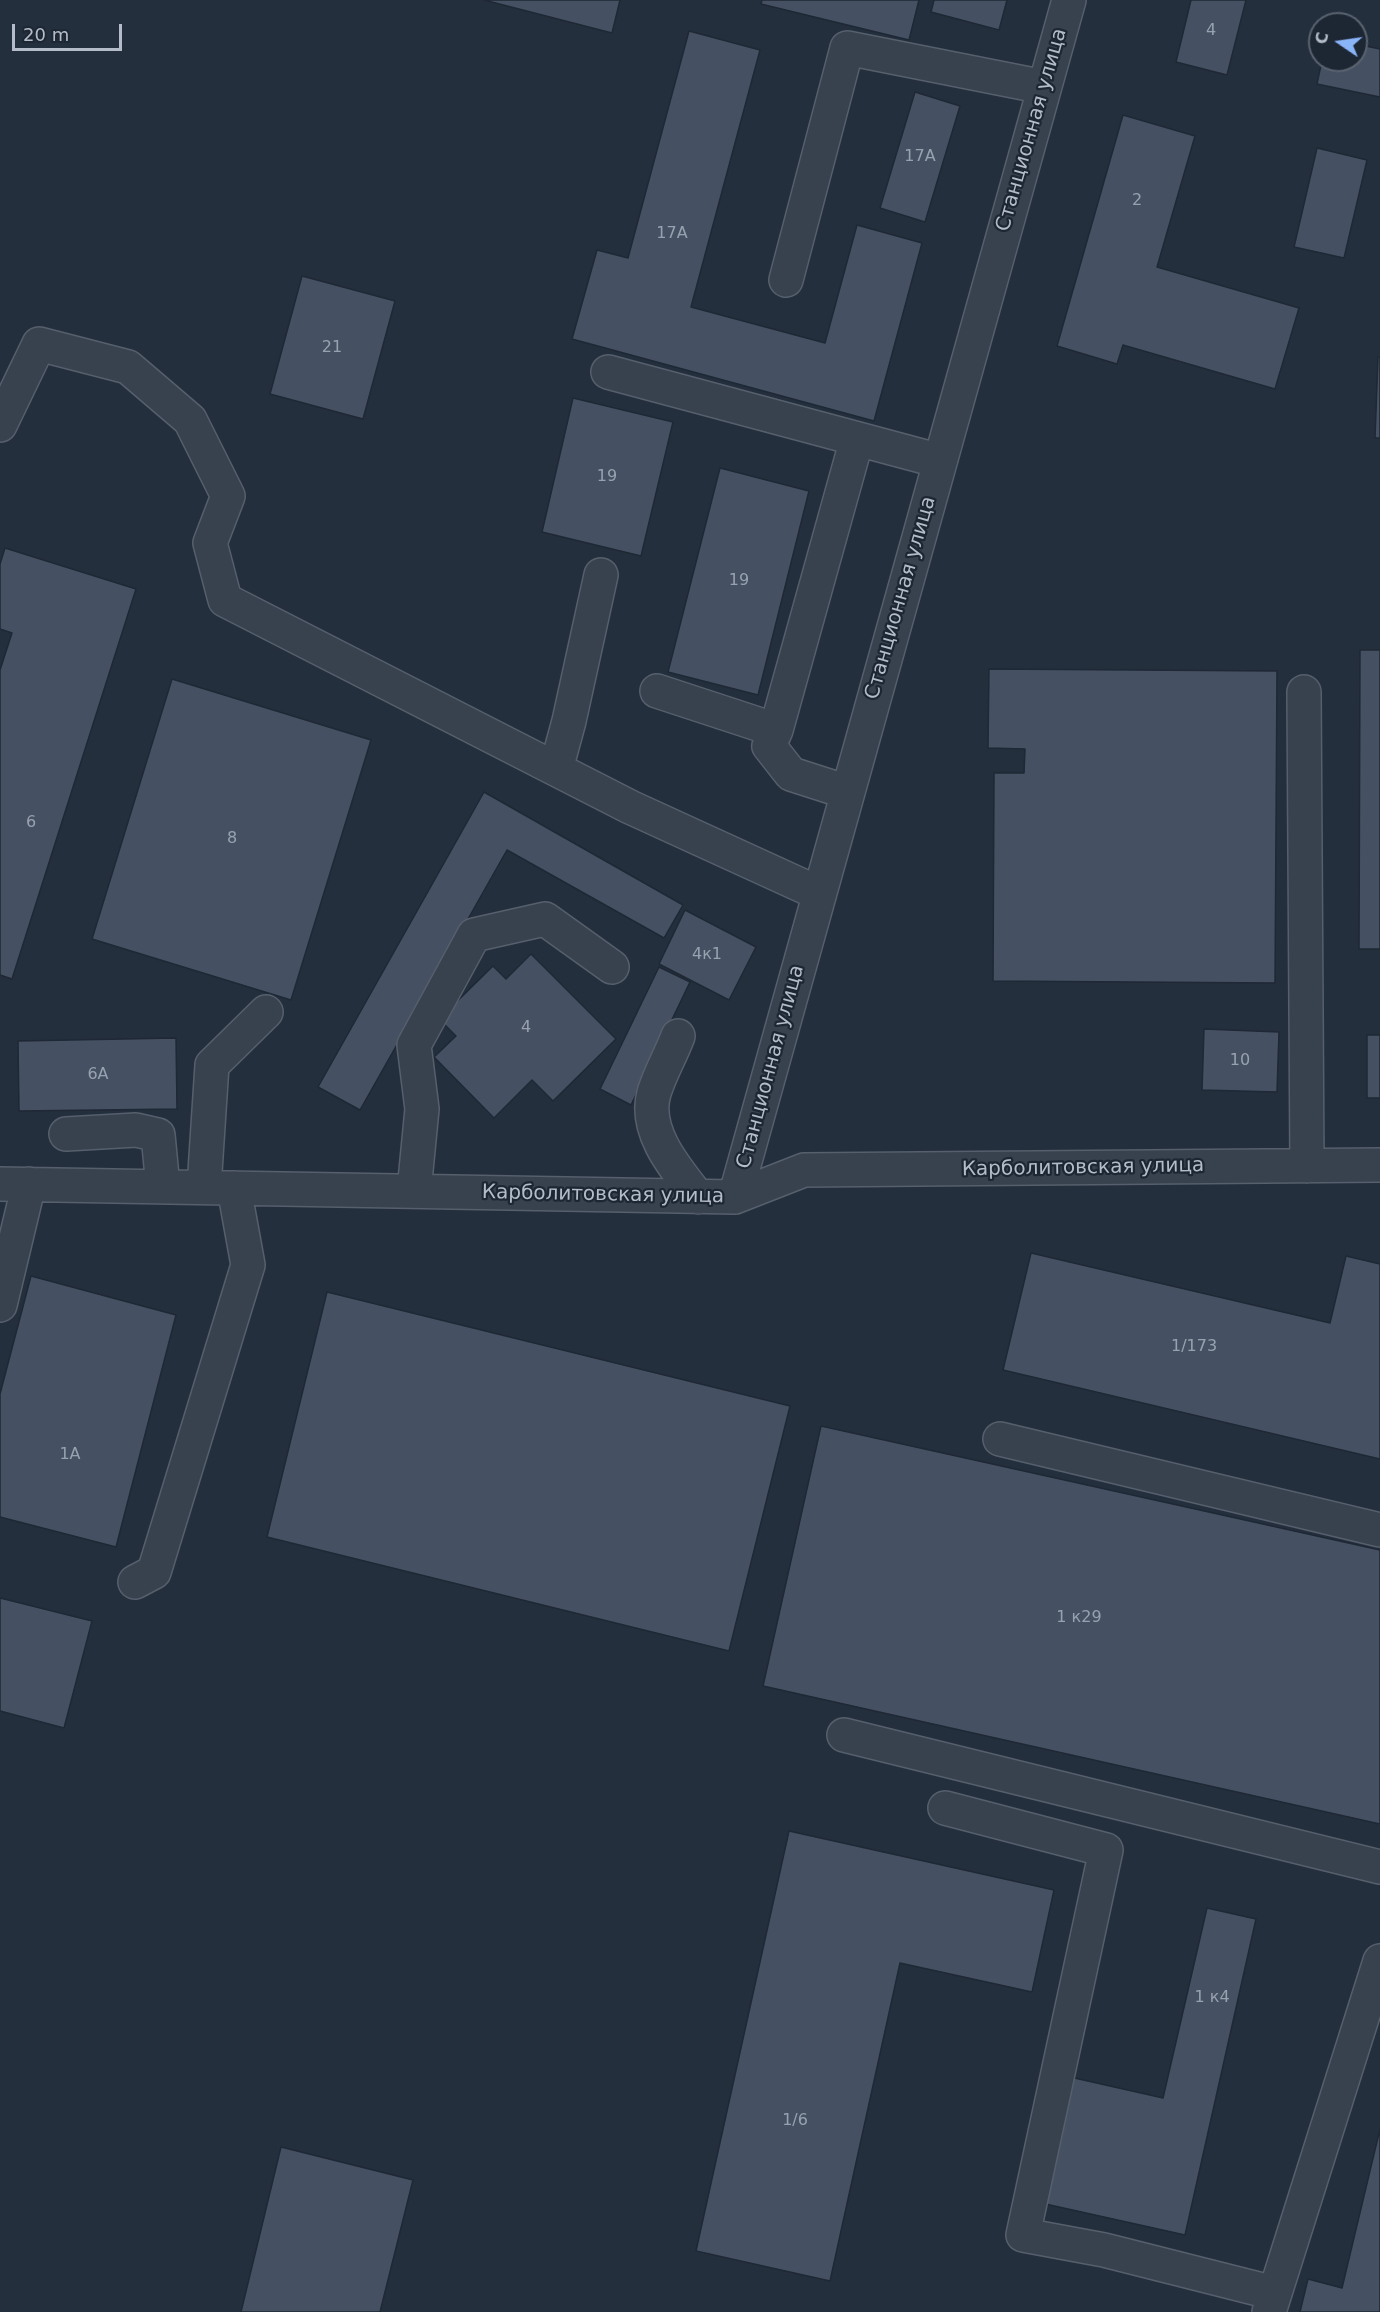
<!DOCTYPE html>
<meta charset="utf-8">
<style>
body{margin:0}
#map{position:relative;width:1380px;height:2312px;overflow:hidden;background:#242f3e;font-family:"DejaVu Sans",sans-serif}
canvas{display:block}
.north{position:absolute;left:1308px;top:12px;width:60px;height:60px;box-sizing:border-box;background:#1d2633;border:2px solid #59626f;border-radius:50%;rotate:283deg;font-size:16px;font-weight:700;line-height:24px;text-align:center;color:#b4bcc9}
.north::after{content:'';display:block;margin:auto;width:21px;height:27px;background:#8ab4f8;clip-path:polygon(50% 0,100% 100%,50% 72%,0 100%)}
.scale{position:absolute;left:12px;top:24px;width:110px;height:27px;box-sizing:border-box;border:3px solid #b4bcc9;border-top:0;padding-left:8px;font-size:18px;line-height:21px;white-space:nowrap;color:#b4bcc9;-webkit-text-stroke:4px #1d2633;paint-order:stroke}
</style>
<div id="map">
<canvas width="1380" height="2312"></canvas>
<div class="north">С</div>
<div class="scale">20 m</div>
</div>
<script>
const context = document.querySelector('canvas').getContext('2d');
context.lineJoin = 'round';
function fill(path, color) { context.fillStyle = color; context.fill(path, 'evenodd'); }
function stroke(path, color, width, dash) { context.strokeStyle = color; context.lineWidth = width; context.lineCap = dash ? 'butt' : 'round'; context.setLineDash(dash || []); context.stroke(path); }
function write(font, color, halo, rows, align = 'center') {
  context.font = font + ' "DejaVu Sans",sans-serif'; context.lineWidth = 4.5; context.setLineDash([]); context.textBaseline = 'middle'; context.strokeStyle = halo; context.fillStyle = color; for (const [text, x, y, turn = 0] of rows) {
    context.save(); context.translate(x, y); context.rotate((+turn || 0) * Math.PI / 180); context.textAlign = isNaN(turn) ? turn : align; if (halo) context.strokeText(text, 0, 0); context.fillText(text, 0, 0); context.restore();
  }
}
const building = new Path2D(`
 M484 0H620L612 33Z
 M762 0H919L909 40 761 4Z
 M934 0H1007L999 30 931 12Z
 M1191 0H1246L1227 75 1176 62Z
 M689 31 760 50 691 307 825 343 857 225 922 243 874 421 572 339 597 250 628 258Z
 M1356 44 1380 49V97L1317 84 1322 60H1356Z
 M915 92 960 106 925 222 880 208Z
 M1123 115 1195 136 1157 267 1299 308 1275 389 1123 345 1117 364 1057 346Z
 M1317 148 1367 160 1344 258 1294 247Z
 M302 276 395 301 363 419 270 394Z
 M1378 357H1380V438H1375Z
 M573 398 673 422 641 556 542 532Z
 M720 468 809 491 758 695 668 672Z
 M5 548 136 589 12 979 0 975V670L12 633 0 629V564Z
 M1360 650H1380V949H1359Z
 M989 669 1277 671 1275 983 993 981 994 773H1024L1025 749 988 748Z
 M172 679 371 740 291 1000 92 939Z
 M484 792 683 905 664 938 507 850 360 1110 318 1087Z
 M685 910 756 947 729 1000 659 964Z
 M531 954 616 1039 553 1101 532 1080 494 1118 434 1057 456 1036 439 1019 493 966 506 979Z
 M659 967 690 982 631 1105 600 1089Z
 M1204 1029 1279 1032 1277 1092 1202 1090Z
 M1367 1035H1380V1098H1367Z
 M176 1038 177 1109 19 1111 18 1041Z
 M1031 1253 1330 1323 1346 1256 1380 1264V1459L1003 1370Z
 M31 1276 176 1315 116 1547 0 1517V1394Z
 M327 1292 790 1406 729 1651 267 1537Z
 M821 1426 1380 1550V1824L763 1686Z
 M0 1598 92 1621 64 1728 0 1711Z
 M789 1831 1054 1890 1032 1992 900 1963 830 2281 696 2251Z
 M1207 1908 1256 1919 1185 2235 1041 2203 1070 2077 1163 2098Z
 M1380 2129V2312H1300L1308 2279 1342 2288Z
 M281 2147 413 2180 380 2312H241Z`);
const minor = new Path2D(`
 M786 280 847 48 1044 87
 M608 372 940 461
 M0 425 39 344 128 367 190 420 228 496 210 543 225 600 630 807 818 893
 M657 691 776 730 769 746 791 774 847 792
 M1304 692 1307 1166
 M776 730 857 439
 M556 769 569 721 601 575
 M678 1036C671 1055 660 1073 654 1093 643 1131 676 1169 698 1197
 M66 1134 136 1130 158 1135 163 1187
 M0 1184 735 1197 804 1170 1380 1165
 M204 1187 212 1065 266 1012
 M414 1191 422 1109 414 1045 474 935 545 919 612 967
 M735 1197 1069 0
 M0 1305 29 1184
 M1000 1439 1380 1530
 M135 1582 154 1572 248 1265 234 1188
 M844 1735 1380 1867
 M945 1808 1106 1850 1023 2235 1104 2250 1274 2293
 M1269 2312 1380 1961`);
const numberNames = [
 ["4",1211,31],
 ["17А",920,157],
 ["2",1137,201],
 ["17А",672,234],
 ["21",332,348],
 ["19",607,477],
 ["19",739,581],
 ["6",31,823],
 ["8",232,839],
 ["4к1",707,955],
 ["4",526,1028],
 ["10",1240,1061],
 ["6А",98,1075],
 ["1/173",1194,1347],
 ["1А",70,1455],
 ["1 к29",1079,1618],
 ["1 к4",1212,1998],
 ["1/6",795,2121]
];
const streetNames = [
 ["Станционная улица",1032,130,-74],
 ["Станционная улица",901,598,-74],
 ["Станционная улица",771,1067,-75],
 ["Карболитовская улица",1083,1168,-1],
 ["Карболитовская улица",603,1195,1]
];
fill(building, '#455162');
stroke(building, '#1f2835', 1.5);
stroke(minor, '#565f6c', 36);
stroke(minor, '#38414e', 33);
write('16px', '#98a1af', null, numberNames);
write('20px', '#b4bcc9', '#1d2633', streetNames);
</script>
